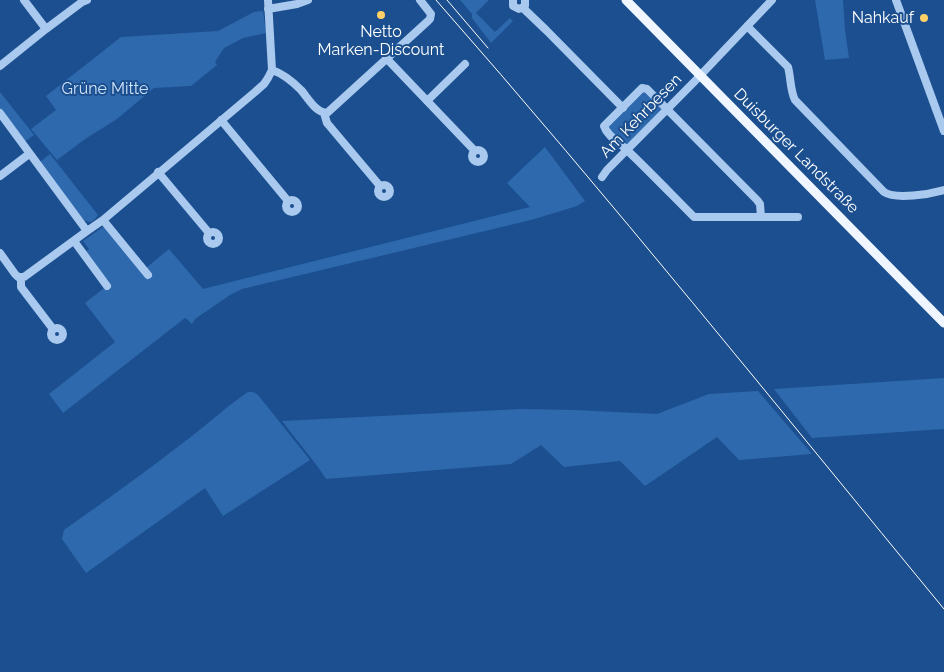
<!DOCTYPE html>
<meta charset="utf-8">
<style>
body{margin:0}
canvas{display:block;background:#1b4f8f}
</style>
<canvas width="944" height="672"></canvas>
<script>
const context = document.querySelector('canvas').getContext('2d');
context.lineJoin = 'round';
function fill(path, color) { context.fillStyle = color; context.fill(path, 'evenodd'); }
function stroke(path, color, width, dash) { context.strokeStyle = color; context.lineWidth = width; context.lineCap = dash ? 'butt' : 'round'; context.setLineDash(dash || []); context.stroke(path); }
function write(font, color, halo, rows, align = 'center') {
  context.font = font + ' Raleway,sans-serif'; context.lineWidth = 4; context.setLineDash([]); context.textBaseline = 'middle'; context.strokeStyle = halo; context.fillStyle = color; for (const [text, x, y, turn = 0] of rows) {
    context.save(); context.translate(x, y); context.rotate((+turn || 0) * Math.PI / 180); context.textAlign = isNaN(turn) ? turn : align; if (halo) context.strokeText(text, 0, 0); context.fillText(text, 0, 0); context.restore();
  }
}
const green = new Path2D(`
 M460 0H489L476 13 495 32 510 18 513 21 491 43 472 18V14Z
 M815 0H843L845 30 849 58 825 60Z
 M263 11 266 33 243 38 224 48 215 62 217 65 191 86 154 88 117 119 85 139 57 160 31 129 56 110 46 96 121 37 218 31 254 12Z
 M0 92 34 135 24 142 0 110Z
 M643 93H645L661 108V111L626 146 608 129V125Z
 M545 147 585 201 577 206 531 220 242 289 230 295 195 319 192 324 187 319 185 318 63 413 49 394 115 342 85 303 108 285 84 253 89 249 83 241 103 227 112 233 146 268 169 249 203 289 530 207 507 183Z
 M50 154 98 215C91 225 88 223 79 216L40 162Z
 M944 378V429L812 438 774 389Z
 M758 391 812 454 739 460 717 437 645 486 620 461 564 467 541 445 511 464 326 479 318 467 282 421 522 409 574 410 657 414 709 394Z
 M248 392H253L258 395 310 460 223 516 205 488 86 573 62 539 64 530C106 500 147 471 188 439 208 424 227 406 248 392Z`);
const minor = new Path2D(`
 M24 0 46 29
 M513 0V6L519 9 525 6V0
 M896 0 944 131
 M523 8 546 30 623 108
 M268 9 297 4 308 0
 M747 26 788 67C791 78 790 90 795 100L884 192C896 200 930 194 944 190
 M387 59 474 150
 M0 66 46 29 82 2 87 0
 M272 70C284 74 293 82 301 90 308 98 315 112 327 113L428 21 430 19 431 14 420 0
 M642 88 647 89 757 200 760 204 761 217H694C672 195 650 172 628 151 620 143 607 136 604 126Z
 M427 101 465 64
 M0 113 87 231 24 277H18L15 274 0 253
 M324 113 327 123 380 186
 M221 120 288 201
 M472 156a6 6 0 1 1 12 0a6 6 0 1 1-12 0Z
 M158 172 209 233
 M0 176 29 154
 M602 177 607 170 694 82 772 0
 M378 191a6 6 0 1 1 12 0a6 6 0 1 1-12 0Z
 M286 206a6 6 0 1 1 12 0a6 6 0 1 1-12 0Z
 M761 217H798
 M103 220 148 275
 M87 231 103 220 255 92 264 84 268 78 272 70 268 0
 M207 238a6 6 0 1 1 12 0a6 6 0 1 1-12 0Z
 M74 241 107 286
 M21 277V287L53 329
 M51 334a6 6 0 1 1 12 0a6 6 0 1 1-12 0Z`);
const major = new Path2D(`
 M626 0 944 323`);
const tram = new Path2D(`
 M436 0C611 199 776 405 944 609
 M447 0 488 48`);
const markers = [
 [381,15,5,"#ffd166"],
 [924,18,5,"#ffd166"]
];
const poiNames = [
 ["Nahkauf",914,18],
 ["Netto",381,32,"center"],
 ["Marken-Discount",381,50,"center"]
];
const parkNames = [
 ["Grüne Mitte",105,89]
];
const streetNames = [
 ["Am Kehrbesen",641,116,-46],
 ["Duisburger Landstraße",796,151,45]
];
fill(green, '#2e69ad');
stroke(minor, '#a9c9ee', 8);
stroke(major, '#f0f6ff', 9);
stroke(tram, '#fff', 1);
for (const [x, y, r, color] of markers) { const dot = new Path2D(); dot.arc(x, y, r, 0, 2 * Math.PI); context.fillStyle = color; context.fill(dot); stroke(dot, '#1b4f8f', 2); }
write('16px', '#fff', '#1b4f8f', poiNames, 'right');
write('16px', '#cfe3fa', '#1b4f8f', parkNames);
write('16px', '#fff', '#1b4f8f', streetNames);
</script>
